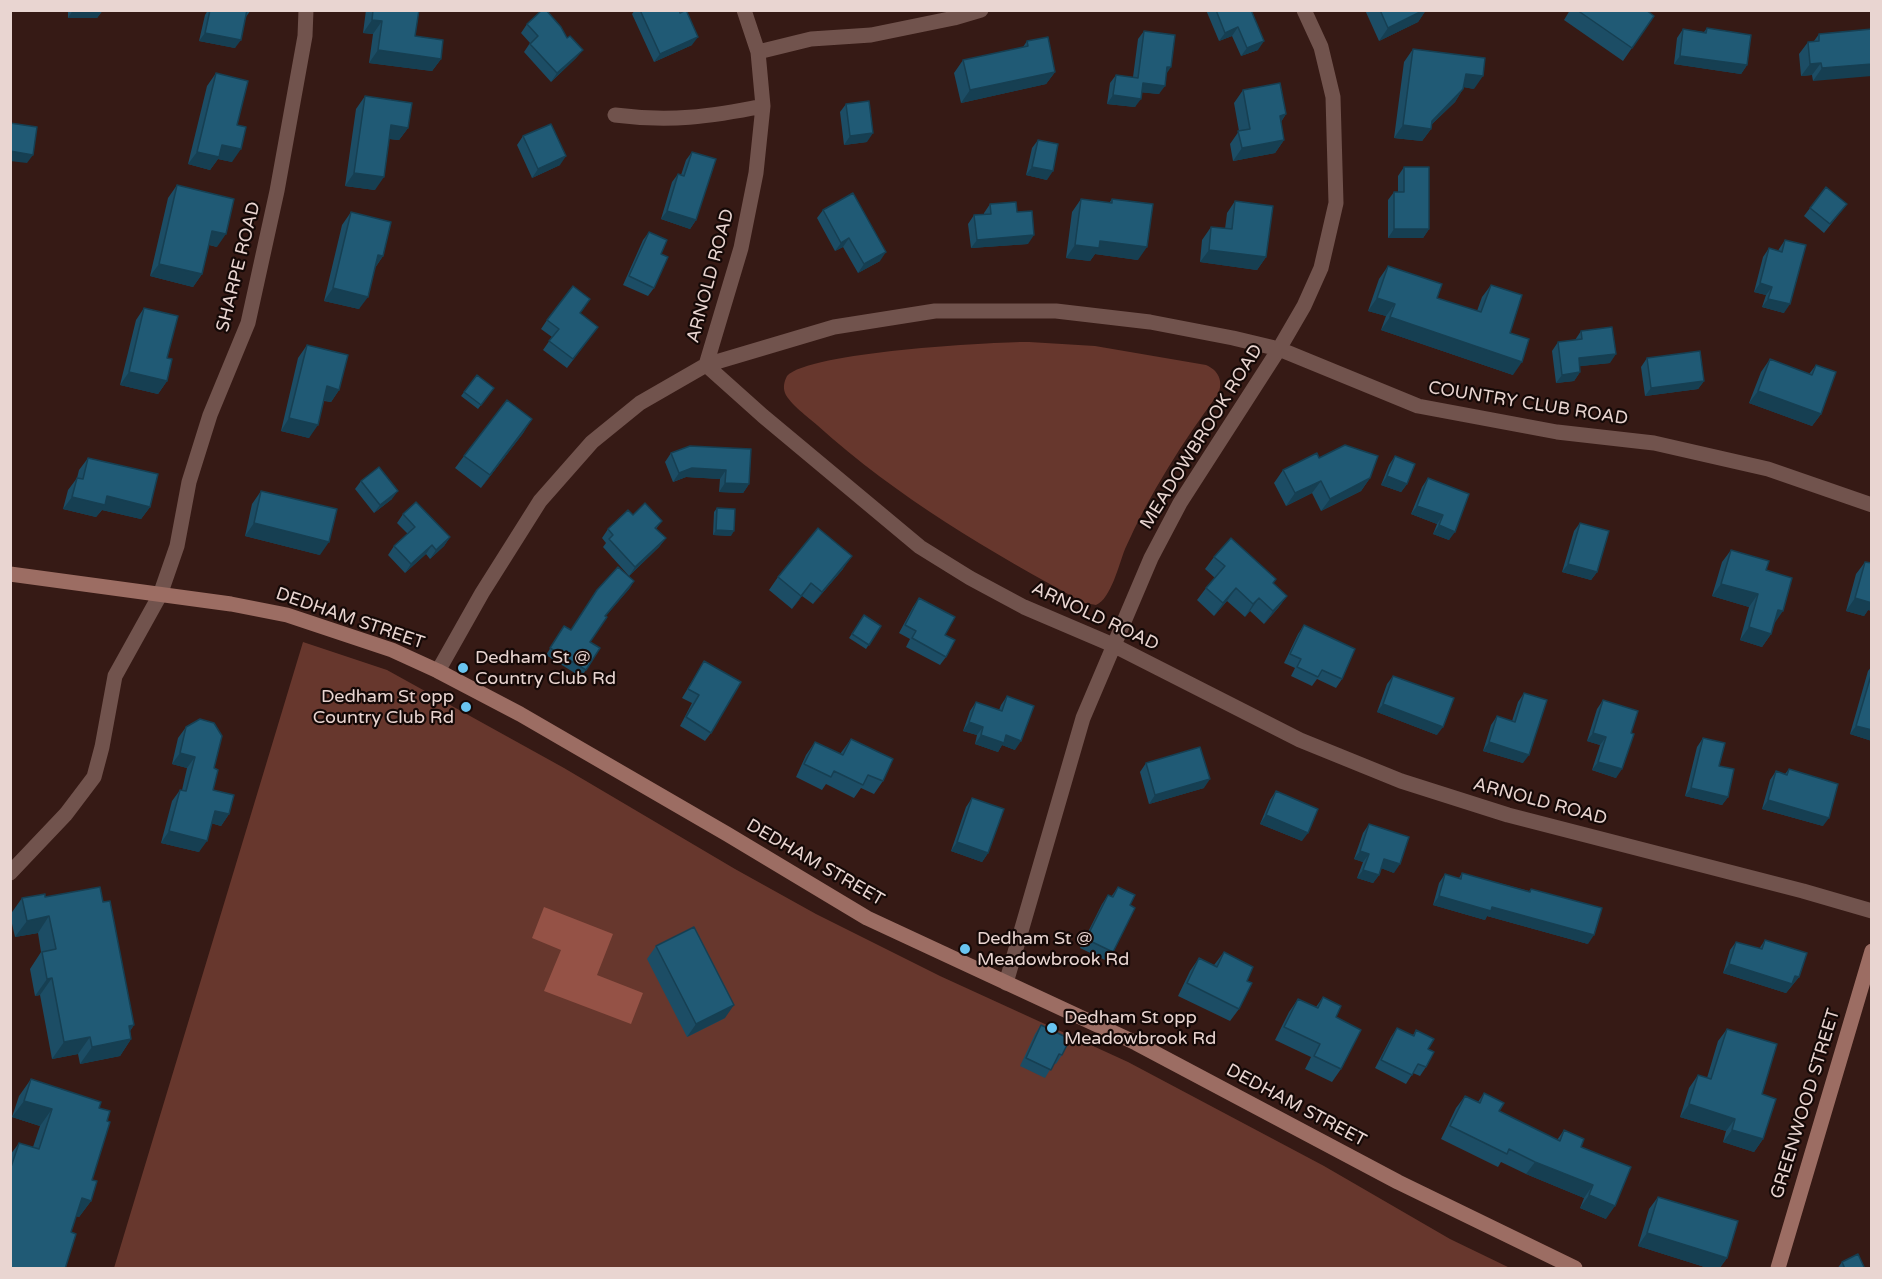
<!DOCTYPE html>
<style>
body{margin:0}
#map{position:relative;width:1882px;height:1279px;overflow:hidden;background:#361a15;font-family:"Varela Round",sans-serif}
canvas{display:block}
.frame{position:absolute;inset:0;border:12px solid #e9d5d1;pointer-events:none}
</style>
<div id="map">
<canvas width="1882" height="1279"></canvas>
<div class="frame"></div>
</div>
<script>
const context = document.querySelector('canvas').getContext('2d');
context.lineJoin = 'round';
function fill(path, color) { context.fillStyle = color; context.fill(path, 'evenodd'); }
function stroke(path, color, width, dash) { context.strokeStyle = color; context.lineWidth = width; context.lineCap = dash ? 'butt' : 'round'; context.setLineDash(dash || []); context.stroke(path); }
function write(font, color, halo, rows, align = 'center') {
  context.font = font + ' "Varela Round",sans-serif'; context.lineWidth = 4.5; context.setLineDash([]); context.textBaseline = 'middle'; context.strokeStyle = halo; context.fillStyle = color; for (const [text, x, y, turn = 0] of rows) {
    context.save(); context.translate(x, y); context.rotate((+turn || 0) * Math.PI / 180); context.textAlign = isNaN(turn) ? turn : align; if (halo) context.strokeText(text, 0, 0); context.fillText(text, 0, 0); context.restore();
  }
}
const green = new Path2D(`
 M1029 342 1095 346 1206 365C1218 370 1224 381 1218 394 1182 443 1150 493 1125 549 1119 564 1111 599 1096 605L1085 603C990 552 898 498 817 425 809 418 789 403 785 393 783 387 784 382 787 376 809 352 990 342 1029 342Z
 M303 642 387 670 564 768 735 869 816 914 940 976 1128 1062 1324 1166 1450 1239 1510 1268H114Z`);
const water = new Path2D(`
 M544 907 613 934 597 975 643 993 631 1024 544 991 561 950 532 938Z`);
const street = new Path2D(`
 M744 10 758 52 763 106 756 173 741 248 706 365 763 416 920 547 970 578 1024 607 1113 645 1300 740 1401 781 1508 815 1803 891 1872 911
 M758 52 811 39 871 35 954 18 981 10
 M615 115C669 122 710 117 763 106
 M438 671 482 593 540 501 592 442 640 403 706 365 834 327 935 311H1056L1150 322 1233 338 1279 349 1418 406 1557 432 1654 443 1768 469 1872 505
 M10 873 66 814 94 777 102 747 115 676 160 595 177 546 189 482 210 415 248 323 277 191 305 36 306 10
 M1006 983 1083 718 1151 558 1180 503 1279 349 1304 306 1321 268 1336 203 1333 97 1321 47 1304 10`);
const secondary = new Path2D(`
 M10 574 231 604 287 615 392 650 438 671 520 714 727 834 867 918 1136 1043 1398 1182 1575 1268
 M1778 1268 1872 951`);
const wall = new Path2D(`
 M68 10H103L97 18H68Z
 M208 10H251L245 18 235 48 199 41 205 15Z
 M366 10H419L415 36 441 59 432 71 369 63 373 34 363 33Z
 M635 10H679L692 45 654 62 632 14Z
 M1206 10H1251L1258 50 1241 56 1232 36 1219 41Z
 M1365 10H1426L1418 22 1379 41Z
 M1570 10H1646L1654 16 1623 61 1564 20Z
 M527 24 567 38 583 50 576 58 551 82 524 52 530 43 521 33Z
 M1707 28 1747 65 1741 74 1674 64 1677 38 1683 29 1704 32Z
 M1872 29 1813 81 1812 75 1801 76 1799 54 1808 42 1814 41 1819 34Z
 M1144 31 1166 75 1159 94 1141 92 1135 107 1107 104 1110 83 1116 75 1133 77 1138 39Z
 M1027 41 1055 72 1046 84 961 103 954 73 963 60 1023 47Z
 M1413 49 1474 89 1464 87 1463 89 1455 102 1431 125V129L1422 141 1394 138 1404 62Z
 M216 73 237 125 232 162 218 159 210 170 188 164 207 86Z
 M1243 90 1286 114 1281 122 1284 140 1275 153 1233 161 1230 144 1239 131 1234 103Z
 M365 96 408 128 399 140 389 139 375 190 345 186 356 109Z
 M846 104 867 142 844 145 840 112Z
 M523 136 560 165 532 178 517 145Z
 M1038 140 1047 180 1026 175 1032 148Z
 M692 152 696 220 690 229 661 219 672 182 678 174 681 175 686 160Z
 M1404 167 1429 229 1423 238H1388V200L1394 192H1398V176Z
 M177 185 217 247 209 245 202 274 193 287 150 276 168 198Z
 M1081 199 1109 203 1112 199 1138 260 1095 254 1090 261 1066 258 1072 212Z
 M1235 201 1266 257 1257 270 1200 262 1202 240 1211 227 1225 229 1227 213Z
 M990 204 1017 212 1028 244 971 248 968 224 974 215 984 214V213Z
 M1847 204 1824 233 1804 216 1810 208Z
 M823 210 880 261 858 273 843 247 835 251 817 218Z
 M351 212 383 256 375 268 359 309 324 301 342 225Z
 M649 232 654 288 648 296 623 285 643 240Z
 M1785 240 1784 313 1762 307 1766 295 1754 292 1763 257 1769 248 1778 251 1779 249Z
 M1388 266 1437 298 1477 311 1482 297 1491 285 1510 333 1513 375 1381 330 1386 316 1368 311 1379 279Z
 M144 308 167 358V381L158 394 120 385 136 320Z
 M547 320 598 327 567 368 543 350 552 337 541 329Z
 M1581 331 1610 363 1580 366V372L1574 381 1556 383 1552 351 1558 342 1575 340Z
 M307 345 339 390 331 402 324 401 309 438 281 431 298 358Z
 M1647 358 1704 381 1698 389 1645 396 1641 367Z
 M1770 359 1809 374 1816 365 1821 414 1812 426 1749 403 1761 372Z
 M477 375 494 388 478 409 461 396Z
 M524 432 481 488 455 468 464 456Z
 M690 446 749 484 743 493 719 492 720 479 686 477 673 482 665 462 671 453Z
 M1395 456 1407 484 1401 492 1381 485 1389 465Z
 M88 458 150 507 141 519 102 510 96 517 63 509 68 490 77 478 79 470Z
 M1319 458 1370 478 1361 491 1321 511 1312 493 1286 506 1274 483 1283 470Z
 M1428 478 1469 494 1449 540 1433 534 1437 524 1411 514 1422 487Z
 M361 481 392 499 374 513 355 489Z
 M261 491 320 555 245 536 252 504Z
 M717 508 731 536 713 535 714 512Z
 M403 514 450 537 444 546 430 559 426 554 405 573 388 555 394 546 408 534 397 523Z
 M633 515 662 521 656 529 666 538 659 547 629 576 603 547 606 543 602 538 608 529Z
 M1580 523 1597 572 1591 580 1562 572 1574 531Z
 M1731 550 1766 570 1771 634 1762 647 1740 640 1749 607 1712 596 1722 562Z
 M1214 557 1276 579 1273 583 1287 596 1278 608 1264 624 1250 611 1245 617 1227 601 1214 616 1197 600 1206 588 1215 578 1205 569Z
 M1865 562 1872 563V611L1868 610 1864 616 1846 611 1856 574Z
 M843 569 813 604 802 596 792 609 769 590 778 577Z
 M630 588 605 616 590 642 586 670 581 677 546 655 560 633 571 630Z
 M919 598 945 635 946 657 940 665 906 647 910 639 899 633 913 607Z
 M864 615 881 626 866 649 849 638Z
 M1304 625 1342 679 1336 688 1317 679 1312 686 1291 676 1295 668 1284 663 1298 634Z
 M704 661 711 733 705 741 680 726 692 703 682 698Z
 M1872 666V741L1850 734 1868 671Z
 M1393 676 1437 735 1377 712 1387 684Z
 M1524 693 1523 763 1483 751 1491 725 1497 716 1512 721 1518 702Z
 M1007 696 1015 750 1002 745 998 752 975 744 977 735 963 731 970 711 976 702 999 710 1001 705Z
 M1603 700 1631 733 1616 778 1592 770 1600 745 1587 741 1597 709Z
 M186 727 214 768 213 790 229 814 221 826 211 823 199 852 161 843 172 801 180 790H182L187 768 172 764 178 738Z
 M1703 738 1719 766 1728 797 1722 805 1685 796 1697 747Z
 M851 739 883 781 874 794 861 788 854 798 826 784 822 790 796 777 806 755 815 742 840 754Z
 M1146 763 1204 788 1149 804 1140 772Z
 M1789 769 1823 826 1762 809 1770 780 1776 771 1785 774Z
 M1276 791 1302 841 1260 824 1270 800Z
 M972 798 988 853 982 862 951 851 966 807Z
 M1369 824 1394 873 1381 868 1379 875 1373 883 1357 878 1363 862 1354 859 1363 833Z
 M1462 873 1529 891 1531 889 1588 944 1487 916 1485 920 1433 905 1439 883 1445 874 1459 878Z
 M1118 887 1130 905 1113 952 1107 961 1080 948 1102 904 1108 895 1111 897Z
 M45 897 103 902 134 1025 130 1031 131 1039 120 1056 80 1064 78 1054 52 1059 40 995 35 996 30 969 41 952 38 933 15 937 10 915 22 898Z
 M1765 940 1799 977 1786 993 1723 973 1730 950 1736 942 1759 949Z
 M656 946 725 1018 687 1037 647 959Z
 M1224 952 1247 981 1239 1009 1230 1021 1178 996 1190 971 1199 958 1214 965Z
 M1323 997 1336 1017 1341 1069 1332 1082 1305 1069 1311 1057 1275 1040 1289 1012 1298 999 1316 1007Z
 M1041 1025 1062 1055 1056 1064 1054 1063 1045 1078 1020 1066 1035 1034Z
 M1397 1028 1413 1035 1416 1030 1428 1049 1426 1067 1420 1076 1413 1073 1406 1084 1375 1068 1391 1037Z
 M1727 1029 1762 1094 1763 1139 1754 1152 1723 1142 1726 1131 1680 1117 1689 1088 1698 1075 1707 1078 1718 1041Z
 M31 1079 99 1108 107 1121 92 1180 91 1201 79 1217 76 1216 71 1232 10 1269V1155L19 1143 33 1147 40 1126 12 1117 19 1096Z
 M1484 1093 1499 1111 1557 1140 1564 1130 1581 1147 1606 1219 1580 1208 1584 1198 1526 1174 1501 1162 1498 1167 1441 1139 1456 1108 1465 1096 1478 1102Z
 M1658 1197 1727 1258 1719 1269H1711L1638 1246 1649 1209Z
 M1842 1262 1865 1269H1837Z`);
const shadedWall = new Path2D(`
 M73 10H103L97 18H68Z
 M1424 10H1426L1418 22 1379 41 1388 28Z
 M372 20 382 21 373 34 363 33Z
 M1238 27 1232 36 1219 41 1225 33Z
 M205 33 241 40 235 48 199 41Z
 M698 37 692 45 654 62 660 54Z
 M1264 41 1258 50 1241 56 1247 48Z
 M378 50 441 59 432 71 369 63Z
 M583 50 576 58 551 82 557 73Z
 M1680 56 1747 65 1741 74 1674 64Z
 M1821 63 1812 75 1801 76 1810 64Z
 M1872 64V76L1813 81 1822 68Z
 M1167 67H1171L1165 76Z
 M1055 72 1046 84 961 103 970 90Z
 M1466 74 1483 76 1474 89 1457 86Z
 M1143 83 1165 86 1159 94 1137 92Z
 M1463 89 1455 102 1428 128 1431 129 1422 141 1394 138 1403 125 1432 121Z
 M1113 95 1141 99 1135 107 1107 104Z
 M1286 114 1277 127 1280 116Z
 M391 125 408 128 399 140 382 138Z
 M873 133 867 142 844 145 850 136Z
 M1284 140 1275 153 1233 161 1242 148Z
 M222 145 241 149 232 162 218 159 210 170 188 164 197 152Z
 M10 151 33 155 27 163 10 161Z
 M566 156 560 165 532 178 538 169Z
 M1032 167 1053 171 1047 180 1026 175Z
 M354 173 384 177 375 190 345 186Z
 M667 211 696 220 690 229 661 219Z
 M1394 229H1429L1423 238H1388Z
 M212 231 226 234 217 247 203 243Z
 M1034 235 1028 244 971 248 977 240Z
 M849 238 843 247 835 251 841 243Z
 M1100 241 1147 247 1138 260 1095 254 1090 261 1066 258 1075 245Z
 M1209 250 1266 257 1257 270 1200 262Z
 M886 252 880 261 858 273 864 264Z
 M378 255 383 256 374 269Z
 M159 264 202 274 193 287 150 276Z
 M1760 283 1772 287 1766 295 1754 292Z
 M333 288 368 297 359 309 324 301Z
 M1377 298 1395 304 1386 316 1368 311Z
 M1768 299 1790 304 1784 313 1762 307Z
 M1390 317 1522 362 1513 375 1381 330Z
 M1616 354 1610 363 1573 367 1579 358Z
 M129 372 167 381 158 394 120 385Z
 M1580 372 1574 381 1556 383 1562 375Z
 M1704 381 1698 389 1645 396 1651 388Z
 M327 386 339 390 331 402 318 399Z
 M1758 391 1821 414 1812 426 1749 403Z
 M289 418 318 425 309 438 281 431Z
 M532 419 524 432 481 488 490 475Z
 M692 468 726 470 720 479 686 477 673 482 679 473Z
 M1387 476 1407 484 1401 492 1381 485Z
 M1370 478 1361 491 1321 511 1330 499Z
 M1321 481 1312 493 1286 506 1295 493Z
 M725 483 749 484 743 493 719 492Z
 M398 491 392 499 374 513 380 505Z
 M107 496 150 507 141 519 102 510 96 517 63 509 72 497Z
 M1417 506 1443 515 1437 524 1411 514Z
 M254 523 329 542 320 555 245 536Z
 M1439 525 1455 532 1449 540 1433 534Z
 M716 530 734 531 731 536 713 535Z
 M450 537 444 546 430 559 436 550Z
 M666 538 659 547 629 576 635 567Z
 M432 545 426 554 405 573 411 564Z
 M852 556 843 569 813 604 822 592Z
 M1568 564 1597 572 1591 580 1562 572Z
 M634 581 630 588 600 623 605 616Z
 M811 583 802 596 792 609 801 596Z
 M1721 584 1758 594 1749 607 1712 596Z
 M1236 588 1227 601 1214 616 1223 603Z
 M1287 596 1278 608 1264 624 1273 611Z
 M1259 598 1250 611 1245 617 1253 604Z
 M1855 598 1872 602V611L1868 610 1864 616 1846 611Z
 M1778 610 1783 611 1774 624Z
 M1749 627 1771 634 1762 647 1740 640Z
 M1383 704 1443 727 1437 735 1377 712Z
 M969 722 983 727 977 735 963 731Z
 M1856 726 1872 730V741L1850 734Z
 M1593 733 1606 737 1600 745 1587 741Z
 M981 735H1006L1021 741 1015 750 1002 745 998 752 975 744Z
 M1489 742 1529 755 1523 763 1483 751Z
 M180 753 195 757 187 768 172 764Z
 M1598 762 1622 769 1616 778 1592 770Z
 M1210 779 1204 788 1149 804 1155 795Z
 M1691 788 1728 797 1722 805 1685 796Z
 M1768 800 1829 818 1823 826 1762 809Z
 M215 811 229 814 221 826 207 822Z
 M1266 815 1308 833 1302 841 1260 824Z
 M169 831 207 841 199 852 161 843Z
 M957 842 988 853 982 862 951 851Z
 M1360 851 1369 854 1363 862 1354 859Z
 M1384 859 1400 864 1394 873 1378 867Z
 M1363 870 1379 875 1373 883 1357 878Z
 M1439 896 1492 907 1594 935 1588 944 1487 916 1485 920 1433 905Z
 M49 916 38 933 15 937 27 921Z
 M1729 964 1795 976 1799 977 1786 993 1723 973Z
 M52 978 40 995 35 996 47 979Z
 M734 1005 725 1018 687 1037 696 1024Z
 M134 1025 123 1041 131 1039 120 1056 80 1064 92 1047 129 1026Z
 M90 1037 78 1054 52 1059 64 1042Z
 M24 1101 52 1109 40 1126 12 1117Z
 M1689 1104 1735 1119 1726 1131 1680 1117Z
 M1732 1130 1763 1139 1754 1152 1723 1142Z
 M1535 1162 1593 1185 1584 1198 1526 1174Z
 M1589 1195 1615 1206 1606 1219 1580 1208Z
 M82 1198 91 1201 79 1217 70 1214Z
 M1647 1233 1727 1258 1719 1269H1711L1638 1246Z`);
const building = new Path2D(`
 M210 10H247L241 40 205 33Z
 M373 10H419L415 36 443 40 441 59 378 50 382 21 372 20Z
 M542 10H546L561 27 567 38 570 36 583 50 557 73 530 44 538 36 527 24Z
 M640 10H679L680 13 686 10 698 37 660 54Z
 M1216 10H1251L1264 41 1247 48 1238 27 1225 33Z
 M1380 10H1424L1388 28Z
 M1577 10H1646L1654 16 1632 48Z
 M1707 28 1751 35 1747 65 1680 56 1683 29 1706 33Z
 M1872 29V64L1822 68 1821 63 1810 64 1808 42 1819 41V34Z
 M1144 31 1175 35 1171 67H1167L1165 86 1143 83 1141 99 1113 95 1116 75 1138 78Z
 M1048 37 1055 72 970 90 963 60 1028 46 1027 41Z
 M1413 49 1485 58 1483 76 1466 74 1463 89 1432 121 1431 129 1403 125Z
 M216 73 248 81 237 125 246 127 241 149 222 145 219 157 197 152Z
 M1280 83 1286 114 1280 116 1284 140 1242 148 1238 131 1250 129 1243 90Z
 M365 96 412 103 408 128 391 125 384 177 354 173Z
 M869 101 873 133 850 136 846 104Z
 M10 123 37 127 33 155 10 151Z
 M551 124 566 156 538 169 523 136Z
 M1038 140 1058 144 1053 171 1032 167Z
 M692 152 716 159 696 220 667 211 678 174 684 176Z
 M1404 167H1429V229H1394V192H1404Z
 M177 185 234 199 226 234 212 231 202 274 159 264Z
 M1826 187 1847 204 1830 224 1810 208Z
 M853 193 886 252 864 264 849 238 841 243 823 210Z
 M1081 199 1112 203V199L1153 204 1147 247 1100 241 1099 248 1075 245Z
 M1235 201 1273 206 1266 257 1209 250 1211 227 1232 229Z
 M1016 202 1017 212 1032 211 1034 235 977 240 974 215 991 214 990 204Z
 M351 212 391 222 383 256 378 255 368 297 333 288Z
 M649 232 667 240 661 254 668 257 654 288 629 276Z
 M1785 240 1806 245 1790 304 1768 299 1772 287 1760 283 1769 248 1782 252Z
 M1388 266 1442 284 1437 298 1481 312 1491 285 1522 295 1510 333 1529 339 1522 362 1390 317 1395 304 1377 298Z
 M573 286 590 299 580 313 598 327 573 359 549 341 559 329 547 320Z
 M144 308 178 316 167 358 172 359 167 381 129 372Z
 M1612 327 1616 354 1579 358 1580 372 1562 375 1558 342 1582 339 1581 331Z
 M307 345 348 355 339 390 327 386 318 425 289 418Z
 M1700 351 1704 381 1651 388 1647 358Z
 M1770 359 1812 375 1816 365 1836 372 1821 414 1758 391Z
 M477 375 494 388 481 405 464 392Z
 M507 400 532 419 490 475 464 456Z
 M1345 445 1378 456 1370 478 1330 499 1321 481 1295 493 1283 470 1317 453 1319 458Z
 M690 446 751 449 749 484 725 483 726 470 692 468 679 473 671 453Z
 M1395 456 1415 464 1407 484 1387 476Z
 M88 458 158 474 150 507 107 496 105 505 72 497 77 478 83 479Z
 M379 467 398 491 380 505 361 481Z
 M1428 478 1469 494 1455 532 1439 525 1443 515 1417 506Z
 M261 491 337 509 329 542 254 523Z
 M416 502 450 537 436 550 432 545 411 564 394 546 415 527 403 514Z
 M645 503 662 521 655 528 666 538 635 567 609 539 613 535 608 529 628 510 633 515Z
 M717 508 735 509 734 531 716 530Z
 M1580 523 1609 531 1597 572 1568 564Z
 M818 528 852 556 822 592 811 583 801 596 778 577Z
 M1231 538 1276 579 1273 583 1287 596 1273 611 1259 598 1253 604 1236 588 1223 603 1206 588 1225 566 1214 557Z
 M1731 550 1769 561 1766 570 1792 578 1783 611 1778 610 1771 634 1749 627 1758 594 1721 584Z
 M1865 562 1872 563V603L1855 598Z
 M618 567 634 581 605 616 607 617 590 642 600 648 586 670 550 648 564 626 571 630 597 590Z
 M919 598 955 617 945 635 955 640 946 657 912 638 916 631 905 625Z
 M864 615 881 626 869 645 852 634Z
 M1304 625 1355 649 1342 679 1322 670 1318 677 1297 667 1301 659 1290 654Z
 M704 661 741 682 711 733 686 717 699 695 688 689Z
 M1872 672V730L1856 726Z
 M1393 676 1454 698 1443 727 1383 704Z
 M1524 693 1547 700 1529 755 1489 742 1497 716 1515 722Z
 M1007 696 1034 706 1021 741 1006 735 1004 743 981 735 983 727 969 722 976 702 1002 711Z
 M1603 700 1638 711 1631 733 1634 734 1622 769 1598 762 1606 737 1593 733Z
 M200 719 214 723 222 736 214 768 218 770 213 790 234 795 229 814 215 811 207 841 169 831 180 790 186 791 195 757 180 753 186 727Z
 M1703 738 1725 743 1719 766 1734 769 1728 797 1691 788Z
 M851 739 893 759 883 781 868 775 863 785 834 771 831 777 804 764 815 742 843 755Z
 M1200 747 1210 779 1155 795 1146 763Z
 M1789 769 1838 784 1829 818 1768 800 1776 771 1787 775Z
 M1276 791 1318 809 1308 833 1266 815Z
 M972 798 1004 809 988 853 957 842Z
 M1369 824 1409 837 1400 864 1384 859 1379 875 1363 870 1369 854 1360 851Z
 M1462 873 1530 892 1531 889 1602 908 1594 935 1492 907 1491 911 1439 896 1445 874 1461 879Z
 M100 887 103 902 110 901 134 1025 129 1026 131 1039 92 1047 90 1037 64 1042 52 978 47 979 42 952 56 949 49 916 27 921 22 898 45 894V897Z
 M1118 887 1135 895 1130 905 1135 908 1113 952 1086 939 1108 895 1113 897Z
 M694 927 734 1005 696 1024 656 946Z
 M1765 940 1807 953 1799 977 1795 976 1792 984 1729 964 1736 942 1762 949Z
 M1224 952 1253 967 1247 981 1252 983 1239 1009 1187 983 1199 958 1217 967Z
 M1323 997 1341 1006 1336 1017 1361 1030 1341 1069 1314 1056 1320 1044 1284 1027 1298 999 1318 1008Z
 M1041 1025 1070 1039 1062 1055 1059 1054 1051 1070 1026 1058Z
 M1397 1028 1414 1036 1416 1030 1434 1039 1428 1049 1434 1052 1426 1067 1418 1064 1412 1075 1381 1060Z
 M1727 1029 1777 1044 1762 1094 1776 1099 1763 1139 1732 1130 1735 1119 1689 1104 1698 1075 1711 1079Z
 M31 1079 101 1102 99 1108 110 1111 107 1121 110 1122 92 1180 97 1181 91 1201 82 1198 71 1232 76 1234 65 1269H10V1170L19 1143 39 1149 52 1109 24 1101Z
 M1484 1093 1504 1103 1499 1111 1560 1141 1564 1130 1584 1139 1581 1147 1631 1167 1615 1206 1589 1195 1593 1185 1535 1162 1509 1149 1507 1154 1450 1126 1465 1096 1480 1103Z
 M1658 1197 1738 1221 1727 1258 1647 1233Z
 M1858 1254 1865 1269H1845L1842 1262Z`);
const markers = [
 [463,668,6,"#69c4f0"],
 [466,707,6,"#69c4f0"],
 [965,949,6,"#69c4f0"],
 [1052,1028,6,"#69c4f0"]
];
const streetNames = [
 ["SHARPE ROAD",239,267,-76],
 ["ARNOLD ROAD",711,276,-75],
 ["COUNTRY CLUB ROAD",1528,404,9],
 ["MEADOWBROOK ROAD",1202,437,-58],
 ["ARNOLD ROAD",1095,617,25],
 ["DEDHAM STREET",350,619,19],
 ["ARNOLD ROAD",1540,802,15],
 ["DEDHAM STREET",815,863,30],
 ["GREENWOOD STREET",1806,1104,-73],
 ["DEDHAM STREET",1296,1106,28]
];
const poiNames = [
 ["Dedham St @",475,658],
 ["Country Club Rd",475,679],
 ["Dedham St opp",454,697,"right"],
 ["Country Club Rd",454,718,"right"],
 ["Dedham St @",977,939],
 ["Meadowbrook Rd",977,960],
 ["Dedham St opp",1064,1018],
 ["Meadowbrook Rd",1064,1039]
];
fill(green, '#67372d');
fill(water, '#955246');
stroke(street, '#71534d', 15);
stroke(secondary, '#9c6d63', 15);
fill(wall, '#1c4d65');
fill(shadedWall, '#163f52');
fill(building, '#205a75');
stroke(building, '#163f52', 1.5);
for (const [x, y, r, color] of markers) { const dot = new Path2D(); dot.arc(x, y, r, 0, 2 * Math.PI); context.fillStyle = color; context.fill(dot); stroke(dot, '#150907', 2); }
write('18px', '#e9d5d1', '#150907', streetNames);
write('18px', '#e9d5d1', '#150907', poiNames, 'left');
</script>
